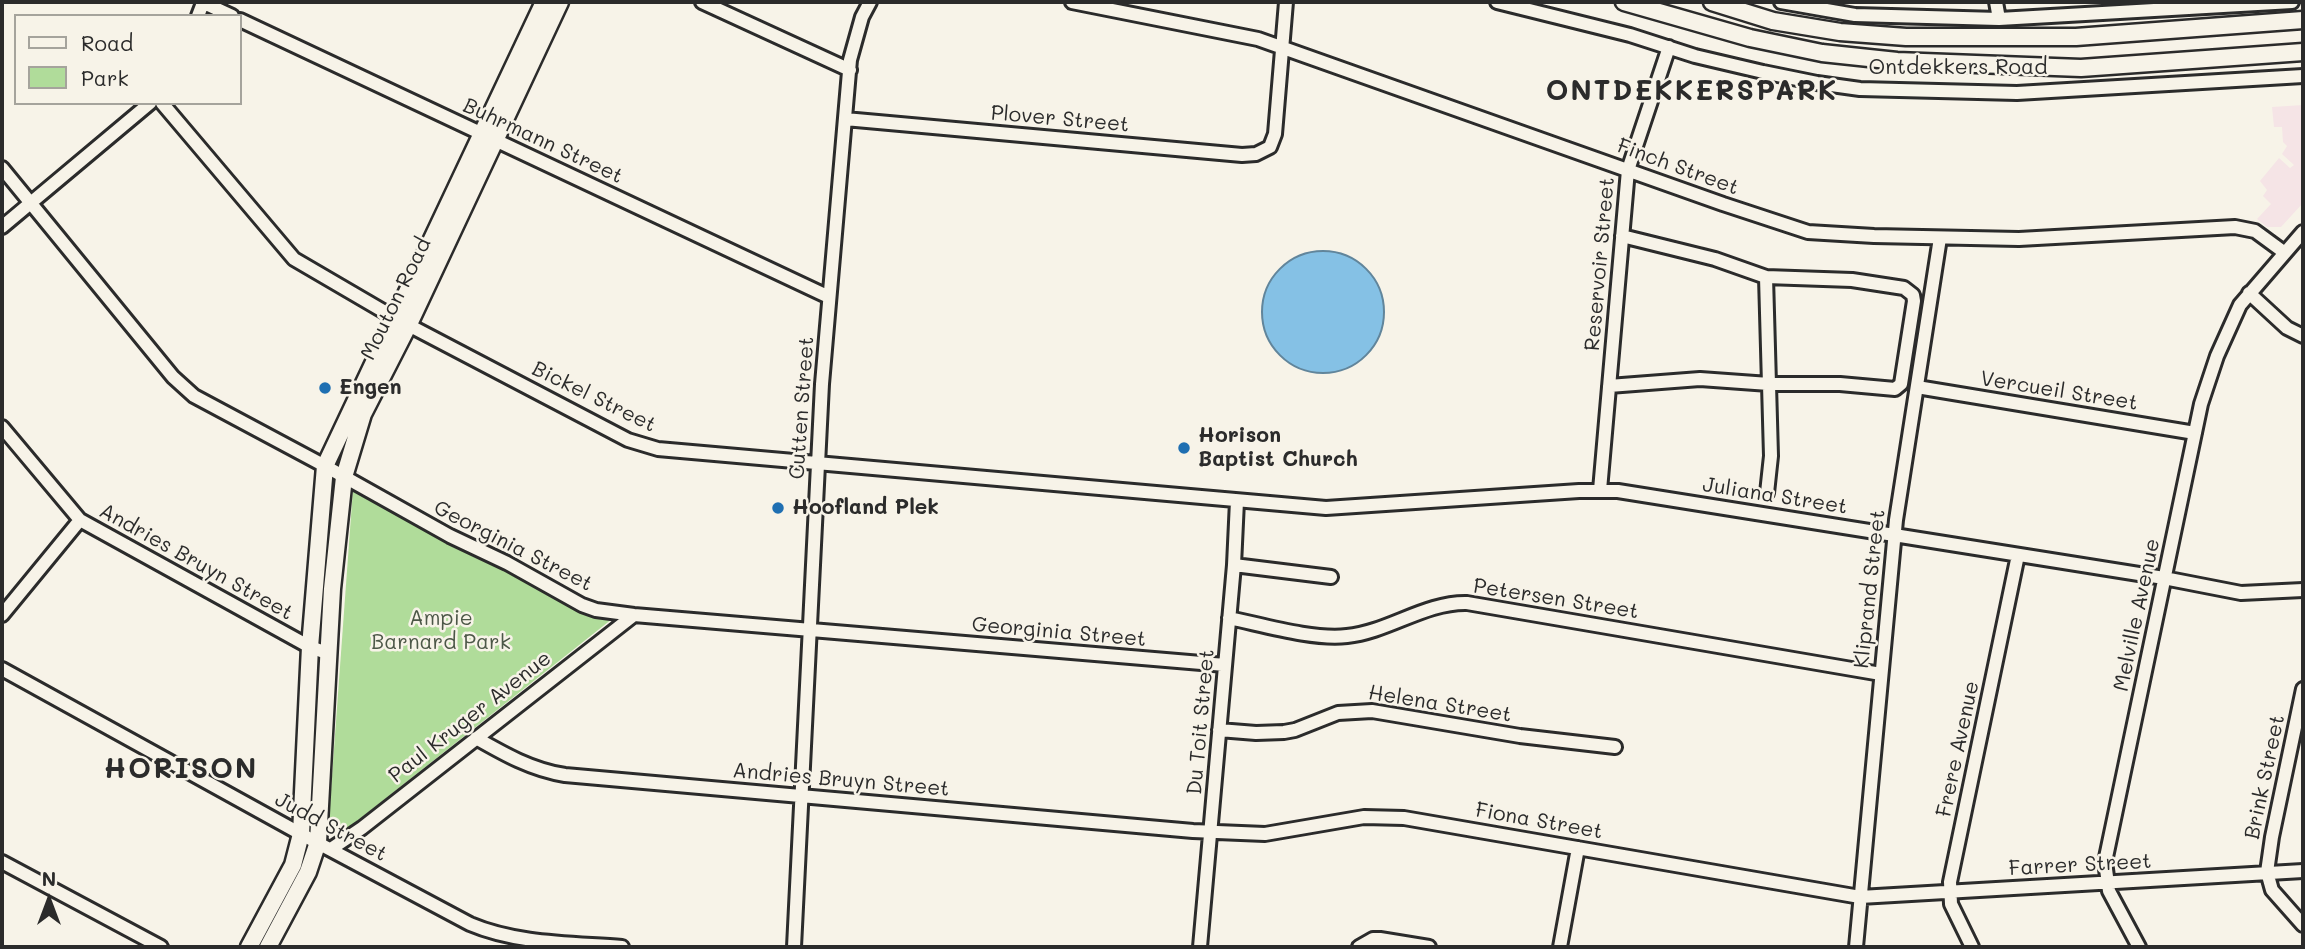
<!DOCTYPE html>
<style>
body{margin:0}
#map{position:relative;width:2305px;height:949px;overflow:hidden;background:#f7f3e8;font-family:Mali,sans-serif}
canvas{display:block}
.frame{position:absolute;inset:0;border:4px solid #2b2b2b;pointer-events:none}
.legend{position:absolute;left:14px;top:14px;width:228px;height:91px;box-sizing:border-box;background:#f7f3e8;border:2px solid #a5a39c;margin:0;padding:9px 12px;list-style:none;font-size:21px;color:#2b2b2b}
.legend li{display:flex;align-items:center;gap:14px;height:35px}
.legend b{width:35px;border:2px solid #a5a39c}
.north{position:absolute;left:14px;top:865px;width:70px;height:70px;-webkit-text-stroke:5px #f7f3e8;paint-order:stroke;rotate:0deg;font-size:19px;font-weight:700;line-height:28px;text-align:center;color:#2b2b2b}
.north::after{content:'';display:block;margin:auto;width:24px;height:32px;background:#2b2b2b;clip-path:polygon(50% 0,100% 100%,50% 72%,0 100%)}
</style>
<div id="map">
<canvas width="2305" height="949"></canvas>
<div class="frame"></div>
<ul class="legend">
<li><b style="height:9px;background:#f7f3e8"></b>Road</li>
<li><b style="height:19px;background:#b0dc9a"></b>Park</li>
</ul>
<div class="north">N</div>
</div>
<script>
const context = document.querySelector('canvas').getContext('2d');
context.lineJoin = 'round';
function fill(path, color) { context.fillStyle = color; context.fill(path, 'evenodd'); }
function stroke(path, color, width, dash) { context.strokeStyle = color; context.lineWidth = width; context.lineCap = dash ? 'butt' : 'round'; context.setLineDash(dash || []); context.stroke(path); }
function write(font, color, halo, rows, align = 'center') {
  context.font = font + ' Mali,sans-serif'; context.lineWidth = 5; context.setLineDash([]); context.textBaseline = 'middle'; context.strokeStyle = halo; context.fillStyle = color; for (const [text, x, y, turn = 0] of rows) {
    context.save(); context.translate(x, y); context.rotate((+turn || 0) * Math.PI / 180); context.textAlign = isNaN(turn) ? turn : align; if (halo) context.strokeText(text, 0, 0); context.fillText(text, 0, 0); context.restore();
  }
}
const built = new Path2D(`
 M2303 105V203L2281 227H2267L2257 219 2271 204 2263 196 2267 190 2260 181 2279 158 2290 168 2294 165 2282 154 2287 146 2283 142 2282 127H2274L2272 107Z`);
const green = new Path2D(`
 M354 475 617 615 337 837 328 831Z`);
const water = new Path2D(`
 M1262 312a61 61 0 1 1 122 0a61 61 0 1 1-122 0Z`);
const minor = new Path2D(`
 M202 2 232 16
 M702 2 850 70
 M1072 2 1258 39 1723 204 1808 232 1874 236 2019 239 2235 227 2255 231 2285 253
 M1497 2 1630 35 1695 56 1763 72 1817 83 1860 89 2017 93 2303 76
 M1781 2 1855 15 1999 19 2292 2
 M1996 2 1999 19
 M198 16 203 3
 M240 20 829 297
 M162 103 294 259 395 318 628 440 658 449 1326 508 1579 491H1618L2164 578 2241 593 2303 590
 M845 119 1242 155 1256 154 1270 147 1275 134 1286 2
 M2 168 173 377 194 396 325 466 450 536 507 563 582 605 596 610 634 615 1225 665
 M2 227 150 103
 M1766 277 1771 456 1767 493
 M2249 293 2287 328 2303 336
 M1609 386 1700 379 1769 384H1840L1895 389 1901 384 1914 301 1913 295 1904 288 1852 280 1766 277 1715 259 1622 236
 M1917 387 2195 433
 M2 427 80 520 310 647 327 653
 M1600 490 1628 170 1669 47
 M1234 565 1331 577
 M2 615 80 520
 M1229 618C1263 625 1313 640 1347 636 1388 632 1425 602 1467 603L1881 674
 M2 669 301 834 470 924C517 944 572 943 622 947
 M2303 689 2272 837 2267 872 2272 890 2303 925
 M1219 730 1256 733 1284 732 1295 730 1338 713 1372 711 1520 736 1615 747
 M476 738C504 754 532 770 565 775L1193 831 1265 834 1364 817 1404 818 1860 897 2303 871
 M331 849 362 828 634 615
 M2 862 161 947
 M794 947 822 384 850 60 862 17 870 2
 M1200 947 1234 565 1237 501
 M1359 947 1373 939H1380L1429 947
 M1560 947 1578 848
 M1856 947 1896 520 1940 238
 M1972 947 1951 904 1950 882 2018 555
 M2139 947 2109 891 2105 862 2201 404 2217 356 2240 305 2303 232`);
const major = new Path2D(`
 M1624 2 1750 38 1822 53 1897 61 2081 68 2303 52
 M1712 2 1773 21 1840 32 1906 37H2076L2303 20
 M249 947 293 865 301 834 310 647 325 466 544 2
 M268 947 308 872 318 842 332 589 344 477 363 414 409 324 560 2`);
const markers = [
 [325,388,7,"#1f6fb2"],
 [1184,448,7,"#1f6fb2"],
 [778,508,7,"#1f6fb2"]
];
const streetNames = [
 ["Ontdekkers Road",1958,68],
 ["Plover Street",1060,119,5],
 ["Buhrmann Street",543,141,25],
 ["Finch Street",1678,167,20],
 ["Reservoir Street",1600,264,-85],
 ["Mouton Road",396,299,-64],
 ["Vercueil Street",2059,391,9],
 ["Bickel Street",594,397,26],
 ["Cutten Street",802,408,-86],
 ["Juliana Street",1775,496,9],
 ["Georginia Street",513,546,27],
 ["Andries Bruyn Street",196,562,29],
 ["Kliprand Street",1870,589,-84],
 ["Petersen Street",1556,599,9],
 ["Melville Avenue",2137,615,-78],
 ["Georginia Street",1059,632,5],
 ["Helena Street",1440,704,9],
 ["Paul Kruger Avenue",470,717,-38],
 ["Du Toit Street",1201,722,-85],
 ["Frere Avenue",1958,749,-78],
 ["Brink Street",2265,777,-78],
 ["Andries Bruyn Street",841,780,5],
 ["Fiona Street",1539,821,10],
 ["Judd Street",331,827,28],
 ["Farrer Street",2080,865,-3]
];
const poiNames = [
 ["Engen",339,388],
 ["Horison",1198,436],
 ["Baptist Church",1198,460],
 ["Hoofland Plek",792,508]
];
const parkNames = [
 ["Ampie",441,619],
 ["Barnard Park",441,643]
];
const districtNames = [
 ["ONTDEKKERSPARK",1692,91],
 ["HORISON",181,769]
];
fill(built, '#f5e4e6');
fill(green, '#b0dc9a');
fill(water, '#85c1e5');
stroke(water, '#61859b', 2);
stroke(minor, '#2b2b2b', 18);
stroke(major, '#2b2b2b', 21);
stroke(minor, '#f7f3e8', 12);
stroke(major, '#f7f3e8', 16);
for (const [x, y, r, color] of markers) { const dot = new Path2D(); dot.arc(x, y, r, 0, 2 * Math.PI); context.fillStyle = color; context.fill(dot); stroke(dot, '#f7f3e8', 2.5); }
write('21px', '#2b2b2b', '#f7f3e8', streetNames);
write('bold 21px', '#2b2b2b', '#f7f3e8', poiNames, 'left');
write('21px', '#4c5747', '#f7f3e8', parkNames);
context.letterSpacing = '2px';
write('bold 28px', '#2b2b2b', '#f7f3e8', districtNames);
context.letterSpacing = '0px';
</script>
